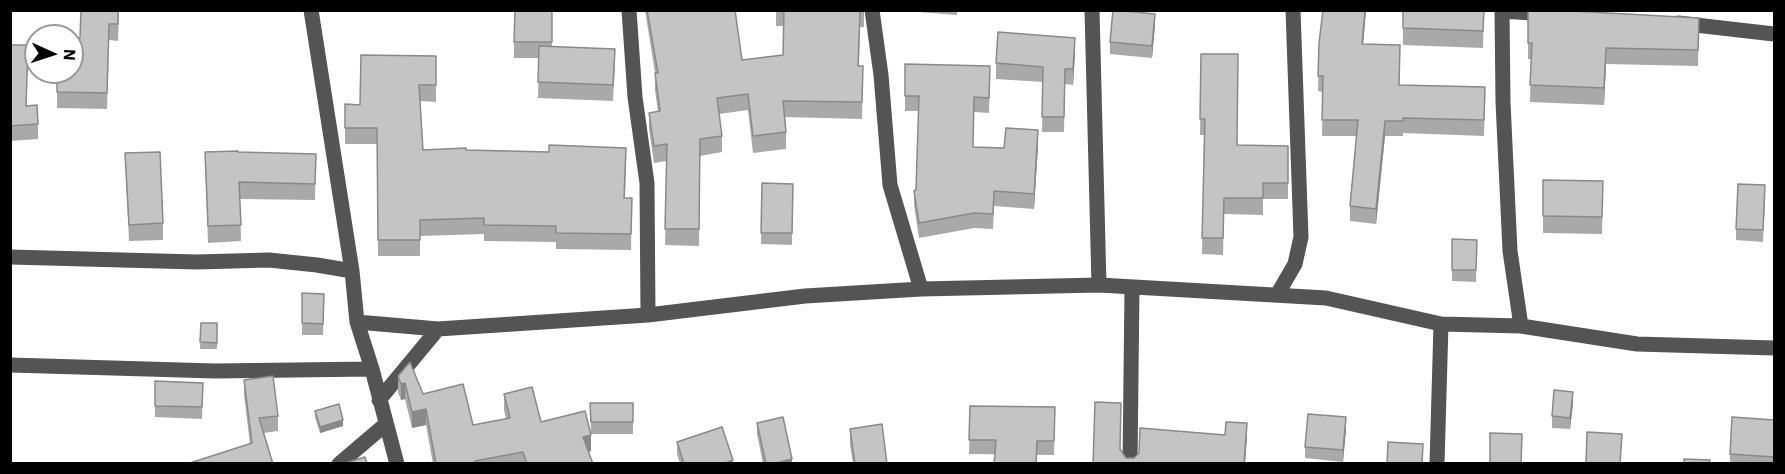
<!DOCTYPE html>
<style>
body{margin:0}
#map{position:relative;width:1785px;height:474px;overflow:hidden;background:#fff;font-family:"IBM Plex Sans",sans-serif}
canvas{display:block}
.frame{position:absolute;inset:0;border:12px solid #000;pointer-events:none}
.north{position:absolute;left:24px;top:24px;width:60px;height:60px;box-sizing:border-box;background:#fff;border:2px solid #999;border-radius:50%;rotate:93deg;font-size:16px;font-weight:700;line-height:24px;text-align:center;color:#000}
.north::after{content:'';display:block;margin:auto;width:21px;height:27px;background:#000;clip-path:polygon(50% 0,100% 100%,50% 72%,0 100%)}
</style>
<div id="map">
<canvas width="1785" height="474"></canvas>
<div class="frame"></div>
<div class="north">N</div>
</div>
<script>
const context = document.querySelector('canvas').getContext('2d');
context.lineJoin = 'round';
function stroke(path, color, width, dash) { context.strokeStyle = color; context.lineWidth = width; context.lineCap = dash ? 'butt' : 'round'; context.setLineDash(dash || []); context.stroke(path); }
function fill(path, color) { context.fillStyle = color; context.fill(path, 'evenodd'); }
const minor = new Path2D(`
 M311 10 352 271 357 322 372 369 397 464
 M629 10 635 97 647 183 648 315
 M872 10 881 75 890 185 921 289
 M1092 10 1099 285
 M1502 10 1503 102 1510 251 1521 326
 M1502 11 1547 14
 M1678 23 1774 34
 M10 257 197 262 269 260 317 265 352 271
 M1277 295 1295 264 1301 237 1293 10
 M357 322 438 329 648 315 805 296 921 289 1099 285 1326 298 1441 324 1521 326 1637 344 1774 348
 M10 365 215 371 372 369
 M379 400 438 329
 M339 464 386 424
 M1130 464 1132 287
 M1437 464 1441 324`);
const wall = new Path2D(`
 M119 10 118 41 109 40 107 109 57 108V72L80 38Z
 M552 10V47L615 65 613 101 538 98 539 58H514V42Z
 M645 10H735L742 60 783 55 784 26H776V10H864V27H860L859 66H863L862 119 785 117 786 132V149L753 153 748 110 719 114 722 136V152L700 156 699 246 665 245 667 161 654 163 649 129V113L658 112 655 90V73Z
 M892 10H957V15Z
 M1243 10H1263V12Z
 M1323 10H1366L1363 44 1399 85 1485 103 1484 136 1403 133V136H1385L1376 224 1350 221V206L1357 136H1322L1323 92 1318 91 1319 43Z
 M1403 10H1484L1483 48 1403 45Z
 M1528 10 1699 18 1698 66 1606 64 1604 105 1530 102 1531 59H1528Z
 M1155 25 1152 58 1110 54V42Z
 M10 45 27 106 38 124V139L10 141Z
 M1075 53 1073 85 1065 84 1064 132H1042L1043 82 996 79V63Z
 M1201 54 1237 145 1288 146V199H1263V215L1224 214 1223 255 1202 254 1204 135H1200Z
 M436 56V102L420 101 423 150H466L626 164 625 198H632L631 250 556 249V242L484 241V234L420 236V256H378L377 144H345V104L360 105Z
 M905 64 990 66 989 113 974 112 973 147 1004 148 1038 145 1034 209 994 206 993 229 974 228 919 238 914 205V191L916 190 919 111H905Z
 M205 152 316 154 315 200 240 199 241 241 208 243Z
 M125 153 163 223V240L129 241Z
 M1543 180 1603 181 1602 234 1543 233Z
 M762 183 793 184 792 245 761 244Z
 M1765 197 1763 242 1736 240V229Z
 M1452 239 1477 240 1476 282 1452 281Z
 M302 293 324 294 323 335H302Z
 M201 323H217V349H200Z
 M398 376 423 394 473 425 506 419 504 410V394L541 422 591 434 590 403H633V434H591V451L589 452 593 464H433L426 425 412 428 405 399 401 400 398 392Z
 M244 380 278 416V431L264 433 273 464 250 444 244 395Z
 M155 381 203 383 202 419 155 417Z
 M1573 404 1570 429 1552 428V416Z
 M970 406 1055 407 1054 455 969 454Z
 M315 411 343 426 320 433 315 417Z
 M1774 420V464H1730V454Z
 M757 423 792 464H763L757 434Z
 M850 429 887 464H853L850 444Z
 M1346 429 1343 462 1305 458V447Z
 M677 442 733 464H680L677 454Z`);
const shadedWall = new Path2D(`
 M1365 10H1366L1362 59V44Z
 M1155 14V25L1152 58V46Z
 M1075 38V53L1073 85V69Z
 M1606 48V64L1604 105V88Z
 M1385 121V136L1376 224V209Z
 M1038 130V145L1034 209V194Z
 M405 383V399L401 400V384Z
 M1573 392V404L1570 429V418Z
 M426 409V425L412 428V412Z
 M1346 417V429L1343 462V450Z
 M343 420V426L320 433V427Z
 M1247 423V438L1245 464H1244Z
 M591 435V451L583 453V437Z
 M792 459V464H772Z
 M733 460V464H723Z`);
const building = new Path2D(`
 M81 10H118V24H109L107 93 57 92V72H72V38H80Z
 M515 10H552V42H514Z
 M647 10H735L742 60 783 55 784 10H864L860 11 858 66H863L862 102 783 101 786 132 753 136 748 94 717 98 722 136 700 139 699 229H665L667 144 654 146 649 113 660 111 655 73H658Z
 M1113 10 1155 14 1152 46 1110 42Z
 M1323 10H1365L1362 44 1400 45 1399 85 1485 87 1484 120 1403 118V121H1385L1376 209 1350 206 1358 120H1322L1323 76H1318L1319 43Z
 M1403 10H1484L1483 31 1403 28Z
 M1528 10H1553L1699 18 1698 50 1606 48 1604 88 1530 85 1532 43H1528Z
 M998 32 1075 38 1073 69H1065L1064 117H1042L1043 67 996 63Z
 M10 45H28L26 106 37 105 38 124 10 126Z
 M539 46 615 49 613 85 538 82Z
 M1201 54H1238L1237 145 1288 146V183H1263V198H1224L1223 238H1202L1205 119H1200Z
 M361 55 436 56V85H419L423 150 466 148V150L549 152V145L626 148 624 198H632L631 234 556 233V226L484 225V218L420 220V240H378L377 128H345V104L360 105Z
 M905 64 990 66 989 98 974 97 973 147 1004 148 1006 128 1038 130 1034 194 994 191 993 214 974 213 919 223 914 191 916 190 919 96H905Z
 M238 151V152L316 154 315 184 239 182 241 225 208 226 205 152Z
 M160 152 163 223 129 225 125 153Z
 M1543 180 1603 181 1602 217 1543 216Z
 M762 183 793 184 792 233H761Z
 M1738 184 1765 185 1763 230 1736 229Z
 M1452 239 1477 240 1476 270H1452Z
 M302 293 324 294 323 324 302 323Z
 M201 323H217V343L200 342Z
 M410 362 423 394 463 384 473 425 510 418 504 394 532 387 541 422 585 411 591 435 583 437 593 464H527L523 452 475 461V464H436L426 409 412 412 405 383 401 384 398 376Z
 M273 376 278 416 259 418 273 464H187L252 443 244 380Z
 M155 381 203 383 202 407 155 406Z
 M1554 390 1573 392 1570 418 1552 416Z
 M1095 402 1121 403 1120 449 1126 458H1134L1139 453 1140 428 1225 435 1226 422 1247 423 1244 464H1093Z
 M590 403H633V422H591Z
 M339 404 343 420 320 427 315 411Z
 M970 406 1055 407 1054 441H1037L1036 464H994L996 440H969Z
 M1308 414 1346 417 1343 450 1305 447Z
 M783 417 792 459 772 464H766L757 423Z
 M1732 417 1774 420V457L1730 454Z
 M882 424 887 464H855L850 429Z
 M722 427 733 460 723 464H684L677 442Z
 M1587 432 1622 434 1620 464H1586Z
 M1490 433 1522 434 1521 464H1490Z
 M1388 442 1423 444 1422 464H1387Z
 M365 457 367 464H342Z
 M1684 459 1710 460 1709 464H1684Z`);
stroke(minor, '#545454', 15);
fill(wall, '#a9a9a9');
fill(shadedWall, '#898989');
fill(building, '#c4c4c4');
stroke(building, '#898989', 1.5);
</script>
